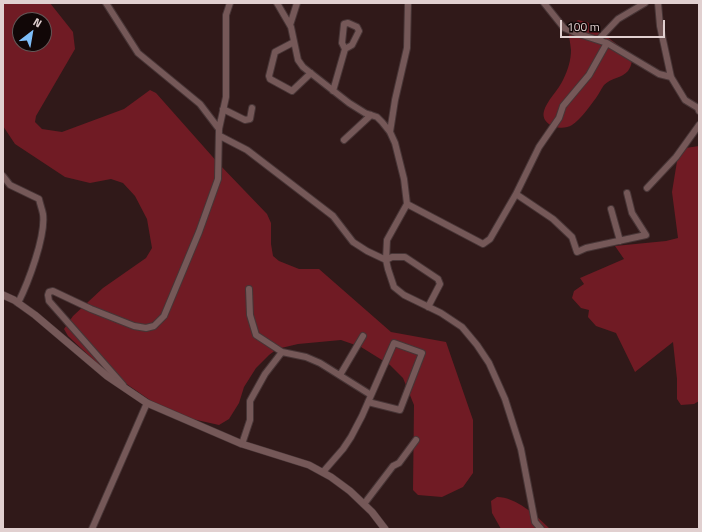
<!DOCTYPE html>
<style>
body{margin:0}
#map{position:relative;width:702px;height:532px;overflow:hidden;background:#301919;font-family:"Titillium Web",sans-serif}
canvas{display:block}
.frame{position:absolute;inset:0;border:4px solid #e1d0d0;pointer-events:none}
.north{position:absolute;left:12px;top:12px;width:40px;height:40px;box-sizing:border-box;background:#110707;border:1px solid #645757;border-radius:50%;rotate:31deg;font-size:11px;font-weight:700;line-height:16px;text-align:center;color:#e1d0d0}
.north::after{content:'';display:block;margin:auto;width:14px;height:18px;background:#7ebef9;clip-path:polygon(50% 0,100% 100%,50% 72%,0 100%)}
.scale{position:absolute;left:560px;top:20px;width:105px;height:18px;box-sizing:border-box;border:2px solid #e1d0d0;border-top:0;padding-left:5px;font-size:12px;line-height:14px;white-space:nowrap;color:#e1d0d0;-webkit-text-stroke:3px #110707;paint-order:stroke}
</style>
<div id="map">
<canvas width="702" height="532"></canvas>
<div class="frame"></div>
<div class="north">N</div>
<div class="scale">100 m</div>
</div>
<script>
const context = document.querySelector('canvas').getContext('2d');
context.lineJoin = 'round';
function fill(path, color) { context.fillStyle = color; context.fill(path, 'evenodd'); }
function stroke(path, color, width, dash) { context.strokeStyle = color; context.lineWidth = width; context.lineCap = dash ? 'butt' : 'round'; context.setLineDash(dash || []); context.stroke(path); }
const green = new Path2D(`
 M3 3H50L73 32 75 49 36 116 35 122 42 129 62 132 124 109 150 90 156 93 219 164 267 214 271 223V244L273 256 279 261 299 269H319L391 332 446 342 473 420V473L463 487 442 497 418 495 413 490 414 405 403 378 390 365 361 347 341 340 298 344 277 349 269 355 256 368 244 387 239 403 229 419 219 425 170 414 99 365 68 336 64 329 73 316 103 288 146 258 152 248 147 219 135 196 123 183 111 179 90 183 65 177 15 144 3 126ZM20 20H44V44H20Z
 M578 20 587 22 630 54C633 60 632 65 628 71 622 78 611 78 604 85 601 89 599 94 596 98 589 107 581 119 572 125 561 132 540 125 544 111 546 102 559 89 563 80 568 70 571 60 571 50 570 35 565 33 578 20Z
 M699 146V401L694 404 681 405 677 399V379L673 342 635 372 616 333 596 326 588 317 589 310 581 308 572 298 574 291 584 284 580 278 624 259 615 246 666 241 678 238 672 192 679 149Z
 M497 497C516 497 537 516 550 529H501L492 513 491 501Z`);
const minor = new Path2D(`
 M106 3 138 53 200 104 219 129
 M277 3 291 27 298 60 303 67 349 103 365 113 377 117 382 122 390 132 395 143 404 179 407 204 387 240 386 260 388 269 394 287 404 295 441 313 462 327 477 345 489 363 505 399 521 449 535 522 541 529
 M544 3 564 28 576 33 607 43 659 74 671 77
 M658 3 660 26 671 77 685 100 698 108 699 111
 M290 25 297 3
 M599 39 618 19 645 3
 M294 42 275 52 269 76 270 79 292 91 311 73
 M333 91 345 49 342 43 344 24 348 23 357 27 359 31 352 45 345 49
 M223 109 245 120 250 119 252 108
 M390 132 395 100 407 48 408 3
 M220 136 247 150 333 216 353 242 367 251 386 260 392 257H405L438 279 440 284 428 307
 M344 140 371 115
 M3 176 10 185 39 199C40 204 42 209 43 214 46 236 28 283 18 303
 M647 188 676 157 699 125
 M516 194 553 219 572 237 577 252 586 248 646 235 632 213 627 193
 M407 204 483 244 490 239 516 194 539 147 559 118 563 106 589 75 607 43
 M611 209 620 241
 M249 289 250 315 256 335 282 352 306 357 320 363 371 395
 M340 375 363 336
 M123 385 49 301 48 295 49 292 53 291 91 309 134 326 146 328 154 326 164 316 199 232 218 179 219 129 226 97V15L230 3
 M242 444 250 420V401L265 374 282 352
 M323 472 343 449 351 437 362 416 394 343 422 353 400 410 368 402
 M364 504 393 466 399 463 416 440
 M92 529 147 403`);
const tertiary = new Path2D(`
 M3 295 14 300 35 315 107 376 147 403 242 444 309 465 331 477 350 491 372 512 385 529`);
fill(green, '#701b24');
stroke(minor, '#473536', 8);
stroke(tertiary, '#473536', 8);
stroke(minor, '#755858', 6);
stroke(tertiary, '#755858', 7);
</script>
